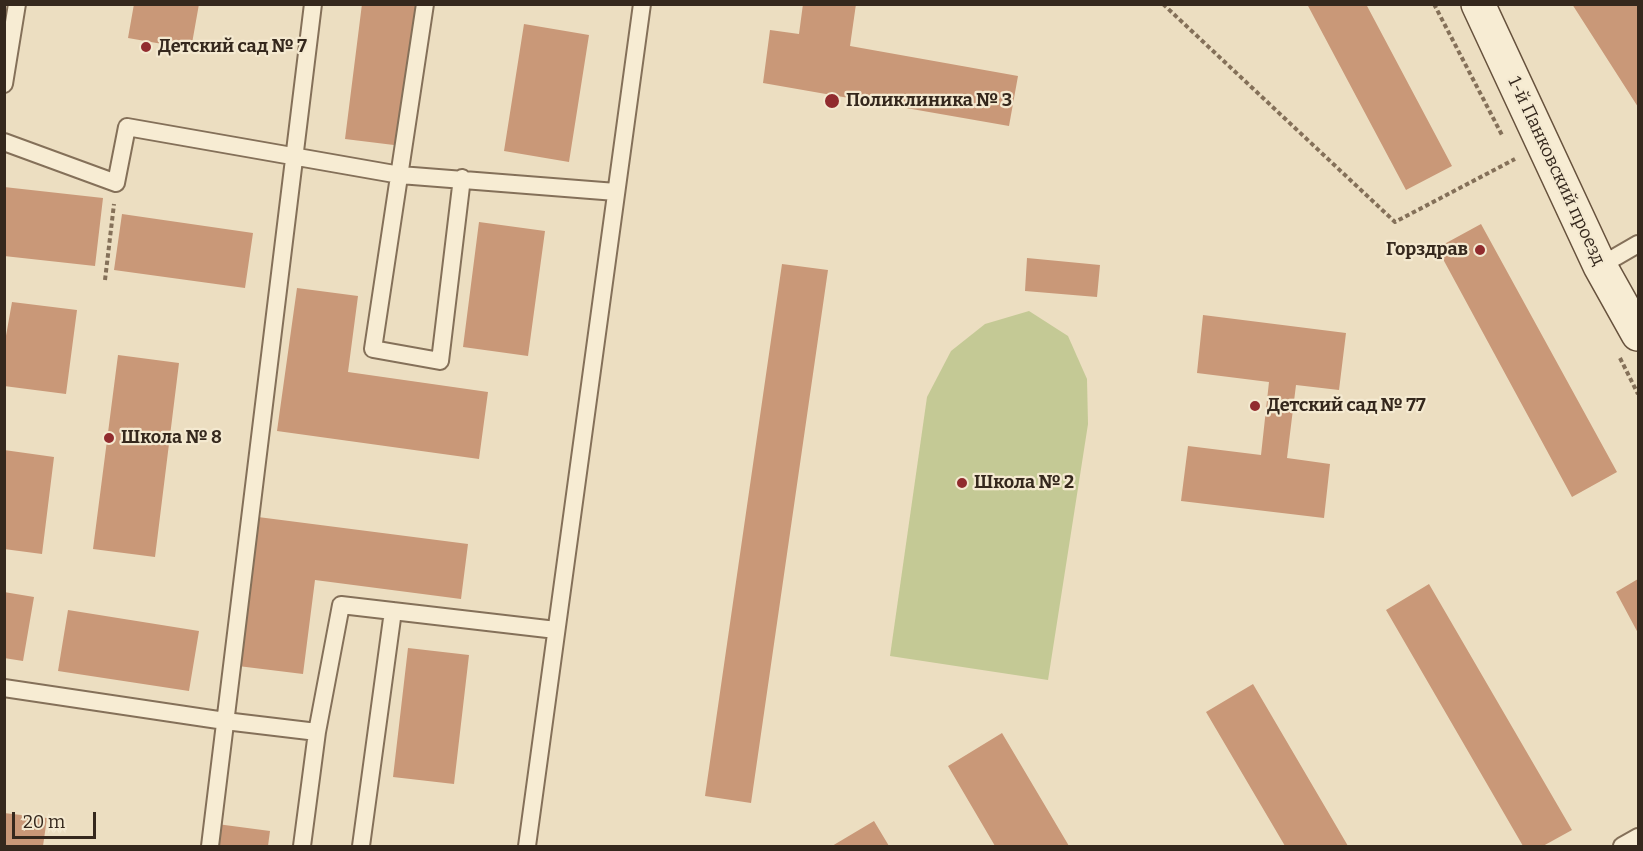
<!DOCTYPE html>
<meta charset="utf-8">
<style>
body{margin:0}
#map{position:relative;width:1643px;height:851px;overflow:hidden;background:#ecdec1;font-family:Bitter,serif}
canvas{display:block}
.frame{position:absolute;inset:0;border:6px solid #35281d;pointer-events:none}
.scale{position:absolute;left:12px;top:812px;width:84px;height:27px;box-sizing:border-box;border:3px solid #35281d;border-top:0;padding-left:8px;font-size:18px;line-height:21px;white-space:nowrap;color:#35281d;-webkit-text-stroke:4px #f4e9d0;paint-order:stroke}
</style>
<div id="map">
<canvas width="1643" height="851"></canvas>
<div class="frame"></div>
<div class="scale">20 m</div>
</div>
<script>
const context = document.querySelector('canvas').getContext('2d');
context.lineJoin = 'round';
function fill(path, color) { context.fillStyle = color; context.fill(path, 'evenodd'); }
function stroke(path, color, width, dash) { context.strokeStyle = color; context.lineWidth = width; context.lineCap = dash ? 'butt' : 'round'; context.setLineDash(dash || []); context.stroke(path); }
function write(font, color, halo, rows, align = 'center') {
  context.font = font + ' Bitter,serif'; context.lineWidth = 4.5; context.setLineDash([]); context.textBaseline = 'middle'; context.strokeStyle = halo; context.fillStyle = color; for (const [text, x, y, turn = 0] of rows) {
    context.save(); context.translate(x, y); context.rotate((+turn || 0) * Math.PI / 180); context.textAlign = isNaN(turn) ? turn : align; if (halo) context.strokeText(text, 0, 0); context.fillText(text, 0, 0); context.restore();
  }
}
const green = new Path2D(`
 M1029 311 1068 336 1087 379 1088 424 1048 680 890 656 927 397 951 351 985 324Z`);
const building = new Path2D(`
 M134 4H199L191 49 128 38Z
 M362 4H421L402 146 345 139Z
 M803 4H856L850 46 1018 76 1009 126 763 83 770 30 799 34Z
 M1307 4H1366L1452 166 1406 190Z
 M1572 4H1638V107Z
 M524 24 589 35 569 162 504 151Z
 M4 187 103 198 95 266 4 256Z
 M122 214 253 233 245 288 114 270Z
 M479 222 545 231 528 356 463 347Z
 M1481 224 1617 472 1572 497 1437 248Z
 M1027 258 1100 265 1097 297 1025 291Z
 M782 264 828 270 751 803 705 796Z
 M297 288 358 296 348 372 488 392 479 459 277 431Z
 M12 302 77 310 66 394 4 386V347Z
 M1203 315 1346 333 1339 390 1296 385 1287 458 1330 464 1324 518 1181 501 1188 446 1261 455 1269 382 1197 373Z
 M118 355 179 363 155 557 93 549Z
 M4 450 54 457 42 554 4 549Z
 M258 517 468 544 461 599 315 580 303 674 238 666Z
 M1638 579V633L1616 592Z
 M1429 584 1572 830 1543 846H1523L1386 610Z
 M4 592 34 597 23 661 4 658Z
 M68 610 199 631 189 691 58 671Z
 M408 648 469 655 454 784 393 777Z
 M1253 684 1348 846H1285L1206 712Z
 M1002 733 1069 846H995L948 766Z
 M4 813 47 818 43 846H4Z
 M874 821 889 846H832Z
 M217 824 270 831 268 846H214Z`);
const path = new Path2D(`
 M1163 4 1395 222 1515 159
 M1434 4 1503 137
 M105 280 114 204
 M1620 358 1638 394`);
const lane = new Path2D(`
 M425 4 373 349 440 361 462 178
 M4 84 17 4
 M4 142 116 183 127 127 400 175 616 192
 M1600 266 1638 244
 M4 688 225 721 317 732 341 605 556 630
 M210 846 313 4
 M302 846 317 732
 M361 846 393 611
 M527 846 642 4
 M1622 846 1638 837`);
const secondary = new Path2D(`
 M1478 4 1600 266 1638 334`);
const markers = [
 [146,47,6,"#912b2e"],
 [832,101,8,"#912b2e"],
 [1480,250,6,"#912b2e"],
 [1255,406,6,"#912b2e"],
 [109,438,6,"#912b2e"],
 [962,483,6,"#912b2e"]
];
const poiNames = [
 ["Детский сад № 7",158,47],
 ["Поликлиника № 3",846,101],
 ["Горздрав",1468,250,"right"],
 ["Детский сад № 77",1267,406],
 ["Школа № 8",121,438],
 ["Школа № 2",974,483]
];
const streetNames = [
 ["1-й Панковский проезд",1556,171,65]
];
fill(green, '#c4c995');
fill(building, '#c99878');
stroke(lane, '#847059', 20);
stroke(secondary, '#66513c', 36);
stroke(path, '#847059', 4, [4.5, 3]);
stroke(lane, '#f7ecd3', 16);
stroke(secondary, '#f7ecd3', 33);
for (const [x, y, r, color] of markers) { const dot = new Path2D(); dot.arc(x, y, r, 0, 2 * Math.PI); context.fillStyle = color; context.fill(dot); stroke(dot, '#f4e9d0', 2); }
write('bold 18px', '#35281d', '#f4e9d0', poiNames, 'left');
write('18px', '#35281d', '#f4e9d0', streetNames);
</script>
